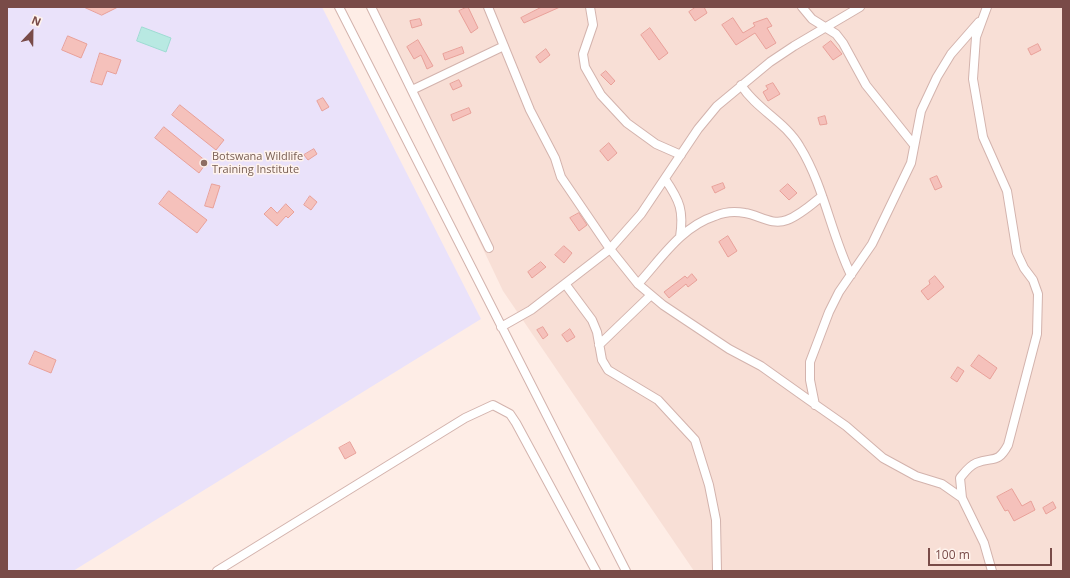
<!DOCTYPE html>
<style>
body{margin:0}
#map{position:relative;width:1070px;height:578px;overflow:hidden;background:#feede6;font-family:"Open Sans",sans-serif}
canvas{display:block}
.frame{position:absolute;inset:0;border:8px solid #794b48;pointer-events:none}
.north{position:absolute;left:12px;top:12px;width:40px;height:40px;-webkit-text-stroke:3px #fff3ed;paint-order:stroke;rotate:22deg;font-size:11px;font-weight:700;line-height:16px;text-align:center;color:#794b48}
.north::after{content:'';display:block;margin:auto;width:14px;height:18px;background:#794b48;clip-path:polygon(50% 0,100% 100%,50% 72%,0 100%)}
.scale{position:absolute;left:928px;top:548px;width:124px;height:18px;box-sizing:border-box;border:2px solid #794b48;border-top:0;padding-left:5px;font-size:12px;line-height:14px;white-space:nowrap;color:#794b48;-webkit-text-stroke:3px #fff3ed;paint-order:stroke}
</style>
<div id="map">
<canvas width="1070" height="578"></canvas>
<div class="frame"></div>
<div class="north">N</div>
<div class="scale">100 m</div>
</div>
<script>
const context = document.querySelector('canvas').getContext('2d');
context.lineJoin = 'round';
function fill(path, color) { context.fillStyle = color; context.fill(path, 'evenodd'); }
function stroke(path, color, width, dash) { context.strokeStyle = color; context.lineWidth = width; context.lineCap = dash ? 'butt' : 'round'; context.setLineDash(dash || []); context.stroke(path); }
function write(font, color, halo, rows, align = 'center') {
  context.font = font + ' "Open Sans",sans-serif'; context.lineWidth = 3; context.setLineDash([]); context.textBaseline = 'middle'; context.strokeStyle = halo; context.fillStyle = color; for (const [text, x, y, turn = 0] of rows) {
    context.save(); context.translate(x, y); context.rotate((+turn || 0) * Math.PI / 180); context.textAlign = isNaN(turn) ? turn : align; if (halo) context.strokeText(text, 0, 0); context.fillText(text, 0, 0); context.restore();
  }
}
const residential = new Path2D(`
 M368 7H1063V571H694L503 291Z`);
const education = new Path2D(`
 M7 7H322L481 319 73 571H7Z`);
const water = new Path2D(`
 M142 27 171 38 166 52 137 41Z`);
const building = new Path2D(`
 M84 7H118L102 15Z
 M468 7 478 28 471 33 459 11Z
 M542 7H560L524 23 521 18Z
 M696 7H704L707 13 695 21 689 12Z
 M733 18 743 33 755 26 753 23 767 18 772 26 767 28 776 43 766 49 755 33 736 45 722 25Z
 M420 19 422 25 412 28 410 21Z
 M650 28 668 53 659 60 641 35Z
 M68 36 87 44 81 58 62 50Z
 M418 40 433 66 427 69 421 55 414 59 407 47Z
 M831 41 842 54 833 60 823 47Z
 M1038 44 1041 50 1031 55 1028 49Z
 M462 47 464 53 445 60 443 54Z
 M546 49 550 55 540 63 536 57Z
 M100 53 121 60 116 74 107 71 102 85 91 82Z
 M606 71 615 81 611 85 601 75Z
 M459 80 462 86 453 90 450 84Z
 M773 83 780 94 768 101 763 92 768 89 766 86Z
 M323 98 329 107 322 111 317 101Z
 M180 105 224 140 216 150 172 115Z
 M469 108 471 113 453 121 451 115Z
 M825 116 827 124 820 125 818 118Z
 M164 127 207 162 199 173 155 138Z
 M609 143 617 153 608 161 600 151Z
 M314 149 317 154 308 160 304 155Z
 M937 176 942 187 935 190 930 179Z
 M723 183 725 188 715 193 712 187Z
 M212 184 220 186 213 208 205 206Z
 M788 184 797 193 789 200 780 191Z
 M169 191 207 220 197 233 159 204Z
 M310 196 317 202 311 210 304 205Z
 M286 204 294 212 288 218 286 216 277 226 264 214 271 207 277 213Z
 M579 213 587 225 579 231 570 218Z
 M728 236 737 251 728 257 719 242Z
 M564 246 572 253 564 263 555 255Z
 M541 262 546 267 532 278 528 272Z
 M692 274 697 280 688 287 686 284 669 298 664 292 685 276 687 278Z
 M935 276 944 287 928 300 921 291 930 284 929 281Z
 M543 327 548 335 543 339 537 330Z
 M570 329 575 337 567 342 562 335Z
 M35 351 56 360 51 373 29 364Z
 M979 355 997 368 990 379 971 366Z
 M958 367 964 371 957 382 951 378Z
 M350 442 356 453 345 459 339 448Z
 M1012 489 1022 506 1031 501 1035 510 1014 521 1008 510 1005 511 997 497Z
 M1053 502 1056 508 1046 514 1043 508Z`);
const street = new Path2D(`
 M339 7 626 571
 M371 7 489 248
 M488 7 530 110 555 158 561 177 610 249 638 284 663 305 729 349 761 366 806 398 846 426 883 458 916 476 942 484 962 498
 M590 7 593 25 583 54 585 67 601 95 627 123 656 144 681 155
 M802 7 812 19 836 34 843 43 866 85 914 145
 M987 7 976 37 973 79 983 137 1007 191 1017 253 1024 268 1033 280 1038 294 1037 334 1008 445C997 465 993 456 976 463 969 466 965 472 960 478L962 498 984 543 992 571
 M741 85C757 110 785 121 800 147 824 186 831 234 851 275
 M412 90 504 46
 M665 179C680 201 684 211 680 237
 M638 284C661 259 681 227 715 216 724 212 735 211 745 213 759 215 772 226 787 220 800 215 811 205 822 196
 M566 285 592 320 597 332 602 360 608 370 658 400 695 440 709 485 716 520 717 571
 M501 327 531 310 610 249 641 214 698 129 717 106 770 62 794 46 860 7
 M599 345 651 295
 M815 405 810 380V362L829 312 839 292 872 244 911 163 921 111 937 77 951 54 979 22
 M217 571 465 418 493 405 510 414 516 423 596 571`);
const markers = [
 [204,163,4,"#8d6e63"]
];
const educationNames = [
 ["Botswana Wildlife",212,157],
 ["Training Institute",212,170]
];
fill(residential, '#f8dfd6');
fill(education, '#eae2fa');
fill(water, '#b8e9e2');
stroke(water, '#9edcd3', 1);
fill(building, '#f5c1bb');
stroke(building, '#e9a19a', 1);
stroke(street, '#d3b3ad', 10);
stroke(street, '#fff', 8);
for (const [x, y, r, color] of markers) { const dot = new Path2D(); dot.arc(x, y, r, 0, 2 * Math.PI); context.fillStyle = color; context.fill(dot); stroke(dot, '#fff3ed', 1.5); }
write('11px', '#785e54', '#fff3ed', educationNames, 'left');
</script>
